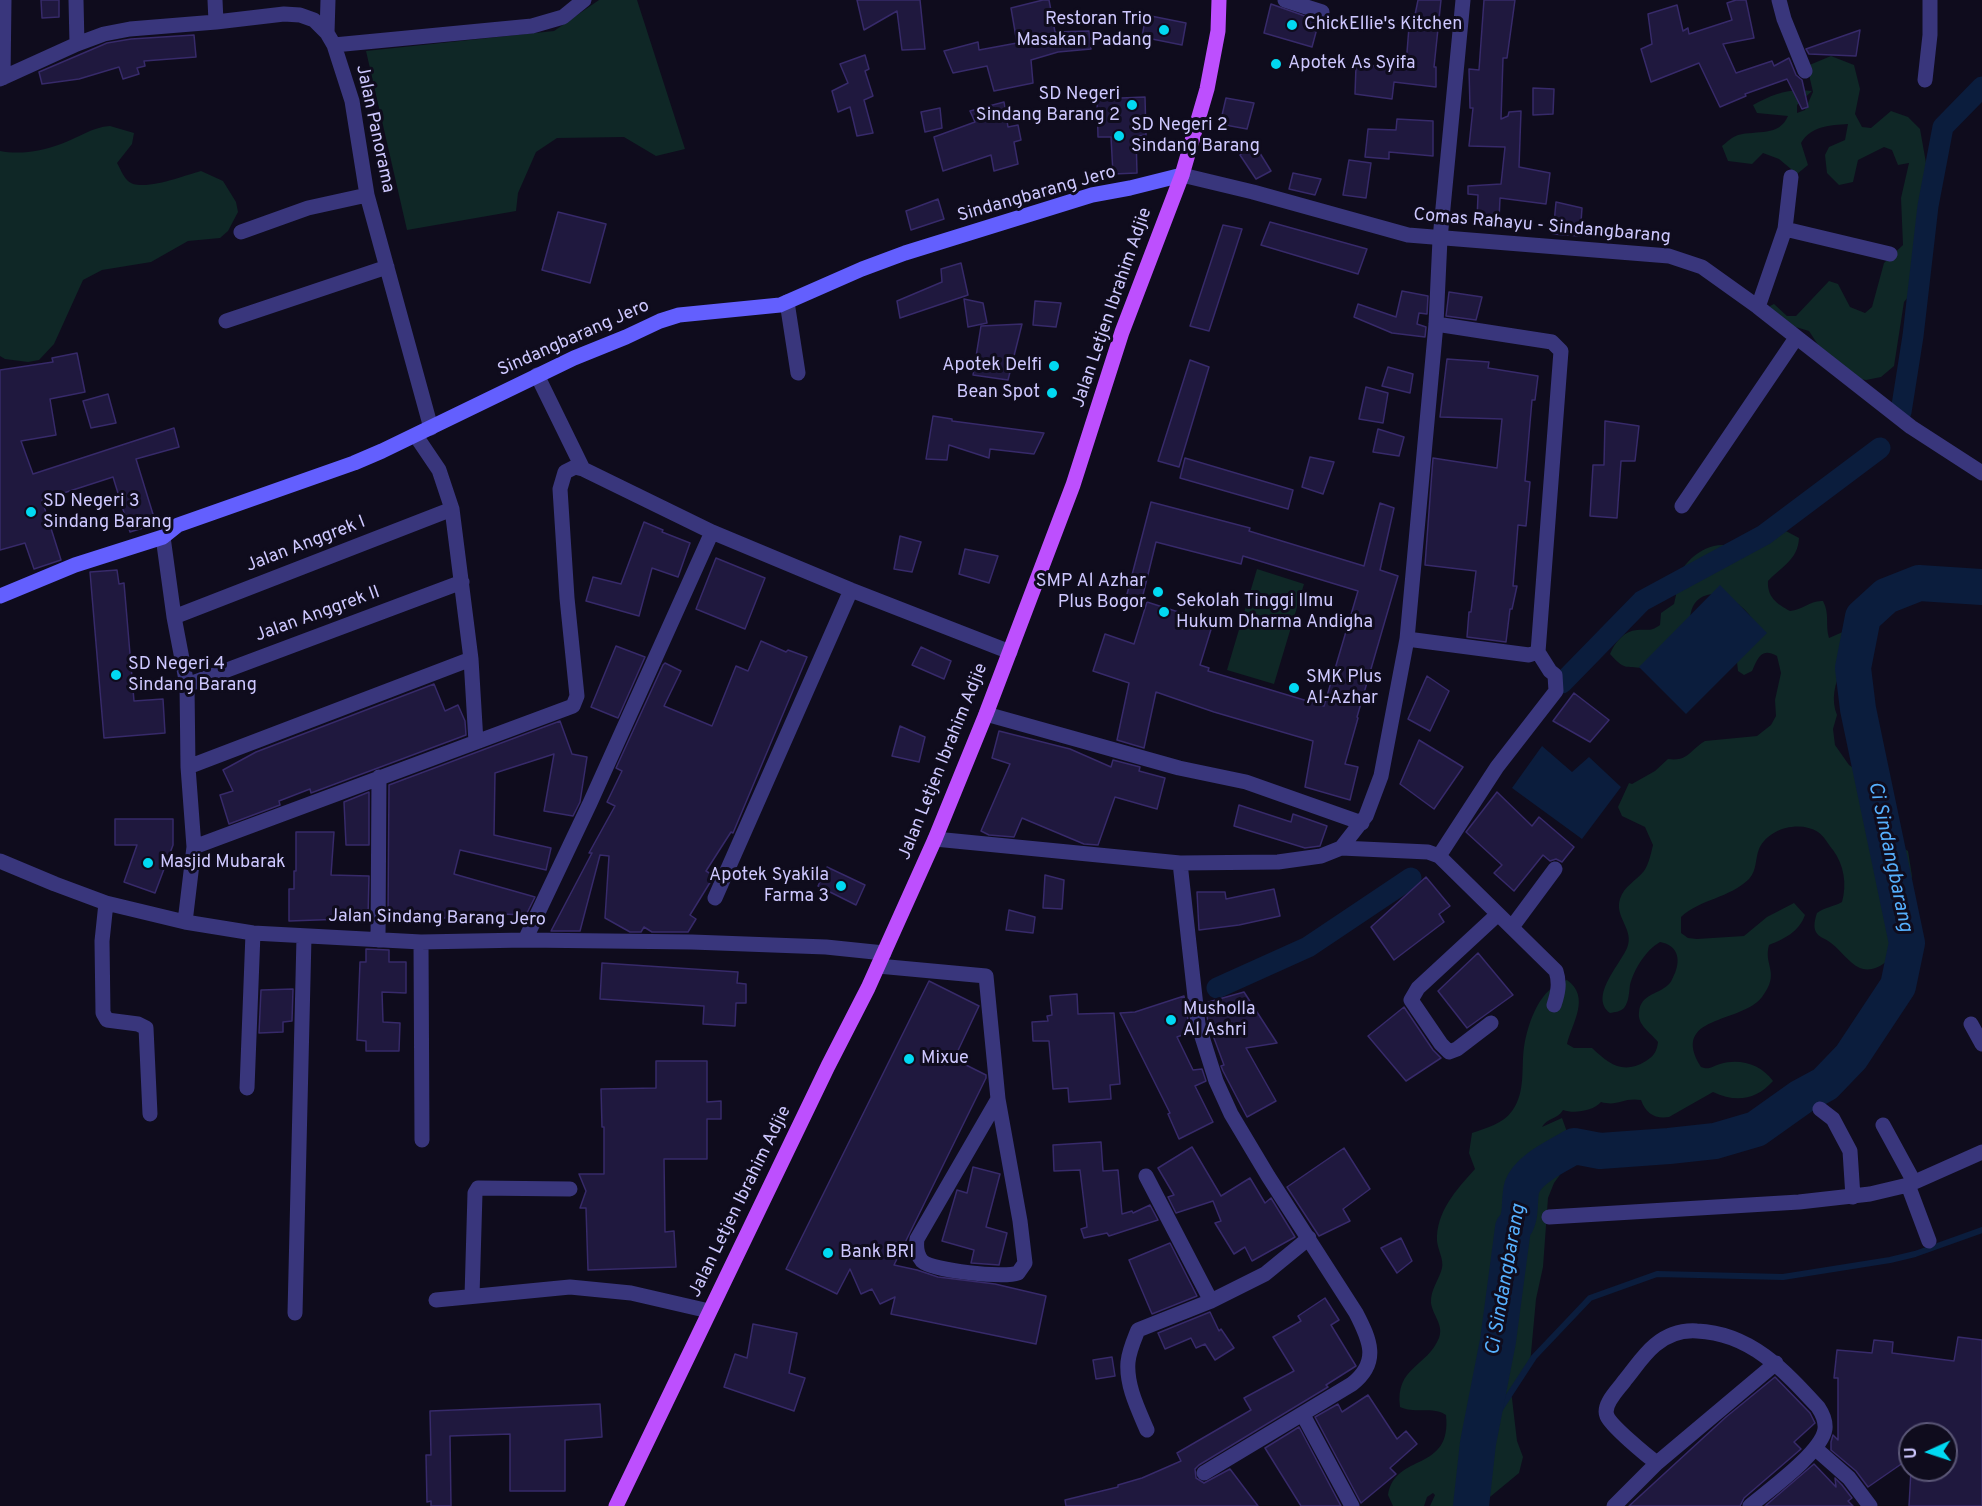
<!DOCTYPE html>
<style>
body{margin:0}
#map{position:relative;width:1982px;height:1506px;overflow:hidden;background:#0f0c1d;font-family:Overpass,sans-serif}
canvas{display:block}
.north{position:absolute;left:1898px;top:1422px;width:60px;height:60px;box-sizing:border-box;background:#0f0c1d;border:2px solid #5b5777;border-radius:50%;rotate:267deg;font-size:16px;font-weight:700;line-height:24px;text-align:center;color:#cec8ff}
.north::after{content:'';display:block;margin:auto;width:21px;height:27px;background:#01d9f2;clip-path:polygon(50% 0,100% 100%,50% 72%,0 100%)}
</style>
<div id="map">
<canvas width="1982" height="1506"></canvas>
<div class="north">U</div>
</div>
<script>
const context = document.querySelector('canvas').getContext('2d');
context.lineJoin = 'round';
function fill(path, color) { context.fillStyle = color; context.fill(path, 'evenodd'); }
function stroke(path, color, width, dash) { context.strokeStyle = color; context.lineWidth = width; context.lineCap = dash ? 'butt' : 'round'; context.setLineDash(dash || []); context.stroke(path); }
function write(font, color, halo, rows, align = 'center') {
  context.font = font + ' Overpass,sans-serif'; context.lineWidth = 6; context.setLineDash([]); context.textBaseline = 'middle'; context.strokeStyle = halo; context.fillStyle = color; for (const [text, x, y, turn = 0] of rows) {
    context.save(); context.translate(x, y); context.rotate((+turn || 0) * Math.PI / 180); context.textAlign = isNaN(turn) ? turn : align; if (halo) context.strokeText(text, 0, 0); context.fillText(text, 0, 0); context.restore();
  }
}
const green = new Path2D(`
 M599 0H637L685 149 656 156 624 137 557 138 536 152 518 193 516 211 407 230 366 51 554 31Z
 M1831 56 1854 65 1860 89 1855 114 1862 127 1871 128 1891 111 1908 117 1920 129 1934 208 1932 237 1914 290 1904 302 1894 366 1881 377 1866 380 1843 376 1835 371 1809 331 1776 321 1768 311 1770 306 1774 304 1787 316H1796L1829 281 1838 284 1850 307 1865 313 1872 307 1884 263 1903 245 1901 198 1909 163 1898 165 1892 150 1884 147 1858 160 1853 182 1839 185 1827 173 1825 155 1829 147 1845 140 1848 124C1830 125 1811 126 1801 143L1808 165 1797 174 1779 159 1763 153 1752 164 1728 161 1722 146C1727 142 1732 137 1738 135 1757 130 1779 137 1788 116L1757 113 1753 105C1773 94 1789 88 1812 91L1797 105V113L1805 110 1813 92 1807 66Z
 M110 126 134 133 132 144 117 163C120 168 123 176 127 180 139 194 185 175 201 171L223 181 236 202 238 212 228 231 220 238 188 241 151 262 102 270 83 280 54 344 39 360 28 362 5 359 0 356V151C20 155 42 151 61 144 78 138 92 127 110 126Z
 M1784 530 1799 538C1798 560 1781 567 1768 581 1767 597 1777 604 1790 611 1803 610 1810 600 1823 601 1830 614 1825 625 1829 638L1845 631C1858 647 1852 655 1843 669 1834 682 1831 701 1837 715L1833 729 1835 745 1849 765 1863 775 1867 782 1871 818 1875 826 1880 833 1908 851 1912 876 1911 883 1895 925 1886 962C1859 982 1849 957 1831 943 1827 939 1819 938 1816 932 1813 927 1815 919 1817 913 1825 907 1833 907 1842 902 1847 884 1844 865 1833 850 1828 844 1824 836 1818 832 1800 820 1768 828 1759 849 1755 859 1757 870 1749 879 1730 898 1700 899 1681 917V933L1688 938 1697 939 1744 936 1767 917 1794 903 1805 915C1799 932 1784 939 1769 945 1763 966 1781 972 1762 997 1741 1024 1669 1015 1701 1067 1709 1070 1711 1067 1720 1064 1739 1058 1761 1064 1773 1081 1756 1100 1736 1103 1713 1092L1669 1117C1655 1119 1646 1114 1641 1100 1623 1097 1618 1107 1601 1102 1593 1111 1574 1114 1563 1110 1558 1119 1547 1118 1542 1127L1562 1118 1575 1154 1554 1183 1548 1198 1543 1267 1536 1299 1530 1364 1523 1379 1511 1390 1517 1441 1523 1457 1519 1473 1479 1506H1430L1435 1495 1433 1493 1427 1497 1424 1506H1393L1388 1495C1395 1452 1452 1473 1446 1415 1433 1406 1415 1414 1400 1407 1395 1367 1427 1367 1439 1338 1444 1325 1433 1316 1431 1303 1430 1290 1439 1280 1442 1268 1444 1260 1438 1250 1437 1241 1436 1212 1456 1190 1475 1169L1469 1153 1472 1133C1486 1128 1503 1124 1512 1111 1526 1092 1521 1068 1524 1047 1528 1022 1540 987 1567 980 1591 997 1572 1023 1567 1044L1574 1048H1592C1609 1064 1623 1075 1646 1061 1654 1056 1657 1051 1658 1042 1651 1033 1637 1025 1639 1012 1641 994 1657 995 1668 985 1671 983 1673 977 1675 973 1681 958 1677 945 1660 942 1646 950 1634 969 1630 985 1629 992 1629 1002 1624 1008 1620 1012 1615 1012 1610 1013 1589 997 1619 966 1627 948 1635 930 1614 917 1620 899 1624 886 1636 881 1644 871 1649 864 1651 853 1653 845L1645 827 1622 816 1618 807 1629 783 1632 784 1655 771 1668 759C1688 762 1690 750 1705 741L1757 736 1771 725 1776 716 1775 700 1781 673 1777 656C1761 647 1758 658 1752 671L1744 675 1738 671 1737 662 1753 620C1743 603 1712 582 1695 603 1689 611 1691 621 1687 629 1680 640 1657 658 1646 669 1626 664 1627 673 1610 654 1615 642 1624 631 1637 630 1649 629 1650 632 1660 625L1661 613 1674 604 1676 595 1673 586C1680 566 1701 543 1725 545 1733 546 1740 552 1747 551 1761 548 1771 534 1784 530Z
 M1257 569 1304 584 1274 684 1227 670Z`);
const water = new Path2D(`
 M1720 585 1767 633 1686 714 1639 667Z
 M1542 746 1572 772 1589 757 1621 787 1582 839 1512 788Z`);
const stream = new Path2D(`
 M1478 1443 1534 1357 1590 1298 1657 1274 1783 1277 1890 1260 1915 1254 1982 1230`);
const canal = new Path2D(`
 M1901 412 1913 336 1928 206 1943 127 1982 87
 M1562 683 1642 601 1764 535 1880 448
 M1217 988 1308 947 1411 878`);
const river = new Path2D(`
 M1471 1506 1478 1443 1498 1341 1513 1228C1523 1218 1518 1200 1522 1187 1529 1168 1558 1156 1574 1146L1600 1151 1669 1146 1715 1141 1756 1129 1801 1097 1825 1084 1851 1057 1898 986 1907 943 1858 709 1853 668 1863 617 1886 596 1919 583 1982 587`);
const building = new Path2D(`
 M41 0H59V17L42 18Z
 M857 0H920L925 49 902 50 897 11 864 30Z
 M1043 0H1049L1055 32 1089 31 1091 49 1058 52 1031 60 1033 83 994 91 987 66 953 73 944 51 978 42 979 50 1017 43 1011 8Z
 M1418 0H1441L1434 67H1436V87L1394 82 1392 99 1355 94 1356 66 1406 65 1410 14 1415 15Z
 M1484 0H1515L1507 58H1503L1501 119 1508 116 1509 112 1521 111 1519 167 1550 173 1546 204 1500 198 1499 220H1477L1478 195 1468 194V186L1501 184 1505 147 1469 146 1473 108H1470L1469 69 1479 70Z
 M1736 0H1746L1754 38 1723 44 1736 73 1772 61 1774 66 1789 58 1796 75 1802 80 1808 107 1802 109 1787 79 1745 94 1746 96 1720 107 1699 63 1651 82 1641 49 1652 44 1648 14 1677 5 1683 31 1688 28 1689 34 1732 20 1727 3Z
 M1271 4 1319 21 1312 47 1264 33Z
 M1146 15 1186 23 1182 45 1142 37Z
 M1860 30 1856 56 1809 54 1806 49Z
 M194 35 196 57 144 61 145 66 137 68 139 74 123 79 119 67 79 79 42 84 39 72 107 43 131 39Z
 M865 55 869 69 865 71 873 96 864 100 873 133 857 136 850 107 838 112 832 91 848 83 840 64Z
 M1533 88 1554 89 1553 114 1533 115Z
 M1145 97 1146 135 1136 136 1137 173 1113 174 1111 137H1098L1097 99Z
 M1226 98 1254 103 1247 129 1220 124Z
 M1004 102 1008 127 1018 125 1021 140 1014 142 1018 164 994 171 991 155 943 171 934 137 975 122 970 111Z
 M940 108 942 128 925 132 921 112Z
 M1397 119 1433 121V156L1389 152V159L1365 157 1368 129 1396 130Z
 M1253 142 1271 171 1256 179 1240 155Z
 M1349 160 1371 163 1366 198 1343 195Z
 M1293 173 1321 179 1315 195 1289 189Z
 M938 199 944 219 911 230 906 211Z
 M1556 202 1582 208 1580 236 1553 234Z
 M558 212 606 224 590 283 542 270Z
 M1270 222 1367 249 1358 274 1261 245Z
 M1223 225 1242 229 1209 331 1190 326Z
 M961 263 968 295 900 318 897 301 942 282 941 269Z
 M1402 291 1428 296 1427 314 1419 313 1417 324 1426 327 1425 337 1392 333 1354 317 1358 304 1396 317Z
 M1449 292 1482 297 1476 320 1446 316Z
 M964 299 983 303 987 323 968 327Z
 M1035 301 1061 303 1056 327 1033 325Z
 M1022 324 1008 380 973 375 981 326Z
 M77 353 85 392 50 399 56 435 21 441 33 474 174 428 179 447 136 459 156 524 130 532 113 477 42 500 61 560 34 569 25 543 0 550V370L53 362 52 358Z
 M1447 359 1489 362 1488 368 1538 376 1535 400H1532L1525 481 1530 482 1526 526 1518 525 1513 586H1517L1512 609H1510L1506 642 1467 637 1469 612H1471L1476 571 1425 565 1433 458 1497 468 1502 419 1440 417Z
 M1190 360 1209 367 1179 467 1158 461Z
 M1388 367 1413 374 1410 393 1382 386Z
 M1366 387 1388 393 1383 423 1359 419Z
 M108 394 116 423 91 428 83 401Z
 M933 416 952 419V421L1044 433 1034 454 990 449 989 458 949 445 947 460 926 459Z
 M1605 421 1639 426 1635 461H1621L1617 518 1590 516 1593 465H1604Z
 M1378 429 1404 437 1399 456 1373 452Z
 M1310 457 1334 462 1323 494 1302 487Z
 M1185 458 1293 490 1288 509 1180 478Z
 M1151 502 1250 528 1249 531 1364 566 1380 503 1394 508 1380 570 1398 576 1357 717 1358 718 1345 764 1358 767 1350 800 1305 787 1313 741 1214 712 1156 692 1144 748 1117 740 1129 683 1093 671 1105 634 1134 644 1147 602 1213 623 1200 665 1209 668 1208 671 1324 706 1358 591 1243 556 1241 564 1156 542 1141 603 1126 598Z
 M644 522 663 530 662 532 690 543 678 577 652 568 639 616 586 601 593 577 621 584Z
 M900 536 921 542 912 572 894 569Z
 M965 549 998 556 989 583 959 574Z
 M716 558 765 578 745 629 696 609Z
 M117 570 119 584 124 583 134 701 163 699 165 733 104 738 90 572Z
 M761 641 786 652 788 650 807 657 733 833 731 832 706 871 714 876 690 915 696 919 688 932H652L644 927 641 932H630L605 918 609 856 600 855 580 931H551L592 853H589L615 806 607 802 622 771 616 768 663 665 665 663 681 671 664 706 712 726 736 666 748 671Z
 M616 646 645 657 618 718 591 707Z
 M921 647 951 661 944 679 912 665Z
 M1427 676 1449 691 1430 731 1408 719Z
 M434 684 445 711 458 705 465 721 466 735 311 793 310 789 279 801 280 805 229 824 220 795 233 791 223 770 256 752Z
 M1574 693 1609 720 1590 742 1553 721Z
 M560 721 572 754 587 757 580 802 573 816 544 811 554 754 495 773 494 835 551 848 546 870 460 850 454 874 535 897 526 915 476 913 474 919 446 912V918H425V916L388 917 389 785Z
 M900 726 925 737 919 762 892 756Z
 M999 731 1070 749 1111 767 1113 760 1140 767 1139 771 1165 778 1157 809 1115 797 1098 845 1084 844 1022 818 1014 837 989 835 981 831 1010 764 992 758Z
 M1419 740 1463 767 1434 809 1400 784Z
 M369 792V845H346L344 802Z
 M1497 792 1532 826 1539 817 1574 847 1562 862 1556 859 1550 861 1543 855 1514 891 1494 873 1502 865 1466 832Z
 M1239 805 1291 822 1293 814 1327 826 1320 846 1305 848 1234 826Z
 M115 819H173V845L155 893 124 882 137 845H115Z
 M296 832H334L331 875 369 876 368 917 345 916V919L289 921V889H294V871H296Z
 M827 867 865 885 856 905 818 886Z
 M1045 875 1064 880 1062 909 1043 908Z
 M1426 877 1450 906 1439 914 1444 922 1394 960 1371 927Z
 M1274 889 1280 916 1239 925 1199 930 1197 892H1225L1226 899Z
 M1009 910 1035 917 1033 933 1006 930Z
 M366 949 389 950V962H406V993L382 992 383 1022 400 1023 399 1051H366V1041L357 1040 360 962H366Z
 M1478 953 1513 995 1467 1028 1438 991Z
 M602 963 738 972 737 983 746 984V1003H736L735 1026 703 1024 704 1006 600 999Z
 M929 981 979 1006 954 1059 986 1075V1078L894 1265 917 1270 938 1277 995 1284 1046 1296 1036 1344 891 1314 895 1297 880 1304 872 1289 861 1294 850 1269 837 1294 786 1269Z
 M293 989 292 1021 283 1022V1032L259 1033 261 990Z
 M1244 992 1277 1043 1246 1048 1276 1101 1247 1117 1223 1071 1221 1066 1224 1065 1208 1022 1205 1003Z
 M1077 994 1078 1014 1114 1013 1120 1084 1110 1085 1111 1099 1069 1102 1068 1088 1053 1089 1049 1041H1033L1032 1022 1048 1021 1047 1016 1052 1015 1050 996Z
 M1184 996 1190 1032 1177 1037 1193 1070 1202 1069 1206 1081 1195 1086 1213 1122 1179 1139 1168 1114 1170 1113 1120 1013 1135 1012Z
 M1404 1007 1433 1050 1441 1058 1406 1081 1368 1036Z
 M656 1061H707V1102L721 1101V1119H707V1159H664L665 1232 674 1231 676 1267 588 1270 586 1208H580L586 1191 579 1174H604V1127H602L601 1089 656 1088Z
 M1101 1142 1103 1171 1118 1170 1122 1214 1132 1211 1133 1213 1150 1205 1158 1220 1109 1236 1107 1233 1084 1238 1081 1229 1087 1227 1080 1170 1054 1171 1053 1145Z
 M1192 1147 1221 1196 1250 1178 1265 1203 1271 1198 1295 1237 1252 1261 1245 1247 1234 1254 1215 1223 1221 1221 1213 1201 1176 1213 1168 1197 1174 1195 1158 1168Z
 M1344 1148 1370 1189 1343 1209 1350 1221 1319 1236 1287 1187Z
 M973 1167 1000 1174 986 1227 1007 1233 999 1265 971 1263 974 1250 942 1241 957 1190 967 1193Z
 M1401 1238 1412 1261 1397 1273 1381 1248Z
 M1170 1243 1197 1296 1152 1314 1129 1260Z
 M1325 1298 1339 1320 1331 1325 1356 1366 1326 1385 1328 1387 1199 1465 1195 1469 1196 1478 1204 1483 1230 1469 1258 1506H1066L1065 1500 1118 1487V1485L1142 1478 1181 1461 1177 1453 1251 1410 1244 1398 1294 1371 1273 1337 1301 1321 1298 1316Z
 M1210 1312 1219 1331 1221 1329 1234 1348 1215 1360 1205 1344 1196 1348 1191 1338 1165 1349 1158 1333Z
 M753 1324 797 1333 789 1373 805 1378 794 1411 724 1387 735 1354 747 1358Z
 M1958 1337 1982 1340V1506H1909L1911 1470H1946V1434H1910V1458L1868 1487 1856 1471 1831 1450V1442L1833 1435 1838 1440V1378H1834L1837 1350 1872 1353 1874 1340 1893 1342 1892 1353 1954 1361Z
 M1112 1357 1115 1376 1096 1379 1093 1360Z
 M1775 1377 1810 1413 1815 1423 1794 1442 1801 1449 1744 1498 1740 1506H1629L1726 1417Z
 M1368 1395 1397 1439 1406 1431 1417 1444 1390 1468 1396 1474 1361 1503 1315 1417 1338 1404 1342 1412Z
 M600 1404 602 1437 565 1440V1491H510V1434L450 1436 451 1506H431V1501L427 1502 426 1455H431L430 1411Z
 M1299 1427 1341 1506H1301L1265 1448Z
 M1814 1464 1836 1487 1835 1478 1842 1485 1852 1498 1848 1501 1853 1506H1765Z`);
const street = new Path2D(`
 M76 0 77 44
 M215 0 216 22
 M1285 0 1322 12
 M1779 0 1784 19 1805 71
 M327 33 328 0
 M334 45 532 26 563 17 584 0
 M3 78 4 0
 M0 79 77 44 104 34 130 29 216 22 284 14 300 15 314 20 327 33 334 45 352 101 367 195 431 428
 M1925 80 1930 35V0
 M1182 175 1253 192 1408 235 1669 256 1702 267 1758 307 1911 427 1982 473
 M1785 229 1890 254
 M241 232 308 208 367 195
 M787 302 798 373
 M1758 307 1785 229 1791 177
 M226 321 387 267
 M1436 324 1552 342 1561 351 1538 652 1550 671 1555 675 1556 691 1497 767 1439 856
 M537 375 583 469
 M416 436 439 470 452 509 471 659 476 742
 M1682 506 1796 338
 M163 537 174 617 187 685 188 767 194 847 185 922
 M174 617 452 509
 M1407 639 1529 655 1538 652
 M187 685 462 582
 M986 714 1179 768 1246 782 1362 823
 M188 767 471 659
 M935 839 1180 863 1278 862 1321 856 1341 848 1366 816 1381 776 1407 639 1436 324 1440 239 1463 0
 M194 847 573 706 577 696 567 598 560 489 565 472 575 467 583 469 712 532 851 590 1010 652
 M1341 848 1428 852 1439 856 1556 971C1560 983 1558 993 1554 1005
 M0 861 55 884 106 903 185 922 253 933 421 942 525 940 692 942 826 947 884 953
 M1180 863 1198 1024 1216 1081 1231 1114 1268 1176 1356 1313C1370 1340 1380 1362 1352 1384L1204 1473
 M715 898 851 590
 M106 903 102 941 103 1013 107 1020 138 1024 146 1028 150 1114
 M1512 927 1555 869
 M378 940 379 777
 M525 940 590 803 712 532
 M421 942 422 1140
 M878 966 986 976 998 1099 1020 1221 1025 1263 1018 1273C1004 1278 933 1271 922 1261 917 1255 916 1246 917 1239L998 1099
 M1491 1023 1457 1049 1449 1052 1441 1044 1411 1000 1418 988 1498 914
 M1971 1024 1982 1044
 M247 1088 253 933
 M1820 1109 1833 1119 1850 1151 1853 1197
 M1883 1125 1914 1182
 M1146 1176 1211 1301
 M1908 1185 1929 1241
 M1549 1217 1799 1202 1870 1194 1908 1185 1982 1152
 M472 1296 475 1193 478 1188 570 1189
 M436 1300 570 1287 631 1293 709 1311
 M295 1313 304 937
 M1303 1415 1352 1506
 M1147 1430C1138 1409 1126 1385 1128 1362 1129 1351 1134 1340 1138 1330L1211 1301 1265 1274 1309 1238
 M1816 1449 1849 1478 1870 1506
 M1657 1463C1647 1456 1611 1426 1607 1416 1602 1404 1619 1389 1625 1380 1635 1368 1643 1355 1655 1345 1667 1335 1682 1330 1697 1331 1750 1333 1784 1370 1818 1407 1822 1413 1826 1420 1825 1429 1822 1452 1769 1490 1750 1506
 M1614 1506 1657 1463 1776 1363`);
const secondary = new Path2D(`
 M0 596 75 565 163 537 178 525 354 463 382 451 574 358 626 337 660 321 679 315 780 305 862 269 905 253 1092 195 1130 188 1182 175`);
const primary = new Path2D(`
 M616 1506 828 1066 868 988 935 839 986 714 1073 485 1122 332 1182 175 1207 89 1218 31 1219 0`);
const markers = [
 [1292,25,6,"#01d9f2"],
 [1164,30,6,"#01d9f2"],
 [1276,64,6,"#01d9f2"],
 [1132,105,6,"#01d9f2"],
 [1119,136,6,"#01d9f2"],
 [1054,366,6,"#01d9f2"],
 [1052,393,6,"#01d9f2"],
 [31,512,6,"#01d9f2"],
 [1158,592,6,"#01d9f2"],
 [1164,612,6,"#01d9f2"],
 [116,675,6,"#01d9f2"],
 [1294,688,6,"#01d9f2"],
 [148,863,6,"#01d9f2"],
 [841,886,6,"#01d9f2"],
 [1171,1020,6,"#01d9f2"],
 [909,1059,6,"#01d9f2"],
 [828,1253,6,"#01d9f2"]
];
const poiNames = [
 ["Restoran Trio",1152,20,"right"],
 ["Masakan Padang",1152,41,"right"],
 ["ChickEllie's Kitchen",1304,25],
 ["Apotek As Syifa",1288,64],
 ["SD Negeri",1120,95,"right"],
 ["Sindang Barang 2",1120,116,"right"],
 ["SD Negeri 2",1131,126],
 ["Sindang Barang",1131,147],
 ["Apotek Delfi",1042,366,"right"],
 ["Bean Spot",1040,393,"right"],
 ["SD Negeri 3",43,502],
 ["Sindang Barang",43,523],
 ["SMP Al Azhar",1146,582,"right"],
 ["Plus Bogor",1146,603,"right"],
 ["Sekolah Tinggi Ilmu",1176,602],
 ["Hukum Dharma Andigha",1176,623],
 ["SD Negeri 4",128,665],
 ["Sindang Barang",128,686],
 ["SMK Plus",1306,678],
 ["Al-Azhar",1306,699],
 ["Masjid Mubarak",160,863],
 ["Apotek Syakila",829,876,"right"],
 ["Farma 3",829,897,"right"],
 ["Musholla",1183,1010],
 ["Al Ashri",1183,1031],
 ["Mixue",921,1059],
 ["Bank BRI",840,1253]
];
const streetNames = [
 ["Jalan Panorama",374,129,78],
 ["Sindangbarang Jero",1037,195,-16],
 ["Comas Rahayu - Sindangbarang",1542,227,5],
 ["Jalan Letjen Ibrahim Adjie",1113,308,-71],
 ["Sindangbarang Jero",574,339,-24],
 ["Jalan Anggrek I",306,545,-21],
 ["Jalan Anggrek II",318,615,-20],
 ["Jalan Letjen Ibrahim Adjie",944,762,-68],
 ["Jalan Sindang Barang Jero",437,919,1],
 ["Jalan Letjen Ibrahim Adjie",741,1202,-64]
];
const waterNames = [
 ["Ci Sindangbarang",1889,857,78],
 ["Ci Sindangbarang",1507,1280,-80]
];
fill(green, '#0f2726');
fill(water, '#0b1d3d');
stroke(stream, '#0b1d3d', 6);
stroke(canal, '#0b1d3d', 21);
stroke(river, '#0b1d3d', 36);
fill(building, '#1f183e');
stroke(building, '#372a6a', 1.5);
stroke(street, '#39367c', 15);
stroke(secondary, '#635ffe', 15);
stroke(primary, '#bd4ffe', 15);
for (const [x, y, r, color] of markers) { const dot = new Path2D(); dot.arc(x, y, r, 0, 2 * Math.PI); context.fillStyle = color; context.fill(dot); stroke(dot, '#0f0c1d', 2); }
write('18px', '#cec8ff', '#0f0c1d', poiNames, 'left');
write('18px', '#cec8ff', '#0f0c1d', streetNames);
write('italic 20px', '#56b0fe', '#0f0c1d', waterNames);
</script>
